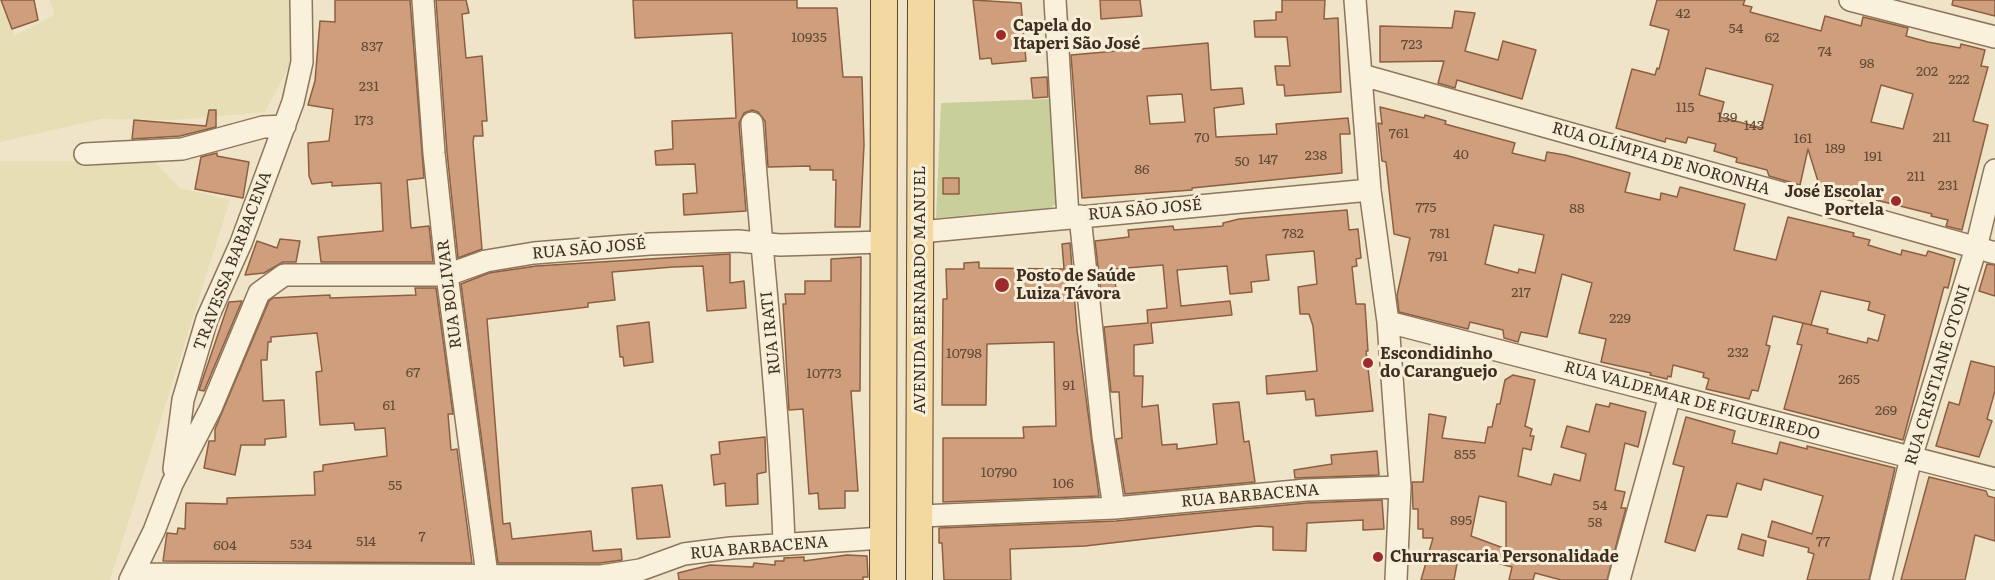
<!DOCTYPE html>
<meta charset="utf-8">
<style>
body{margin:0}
canvas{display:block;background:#f0e4c8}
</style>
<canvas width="1995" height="580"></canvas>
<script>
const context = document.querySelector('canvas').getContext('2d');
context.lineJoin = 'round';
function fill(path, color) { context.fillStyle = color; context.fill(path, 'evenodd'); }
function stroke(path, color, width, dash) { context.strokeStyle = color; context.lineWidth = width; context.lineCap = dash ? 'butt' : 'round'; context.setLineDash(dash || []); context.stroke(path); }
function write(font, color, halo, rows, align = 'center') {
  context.font = font + ' Literata,serif'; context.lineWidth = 6; context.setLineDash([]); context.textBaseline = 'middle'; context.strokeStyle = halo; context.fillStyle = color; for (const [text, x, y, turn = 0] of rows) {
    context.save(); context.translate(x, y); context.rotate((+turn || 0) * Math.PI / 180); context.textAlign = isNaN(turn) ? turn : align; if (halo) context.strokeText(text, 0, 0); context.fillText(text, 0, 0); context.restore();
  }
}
const farmland = new Path2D(`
 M0 0H3L14 36 54 15 50 0H290L294 57 265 112 175 120 101 119 0 142Z
 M0 161H154L180 188 230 200 110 580H0Z`);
const green = new Path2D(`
 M1049 99 1058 196 1056 204 1049 208 936 218 941 103Z`);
const building = new Path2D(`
 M1 0H34L38 20 12 29Z
 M335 0H410L424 178 407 180 411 228 429 226 433 262H321L318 237 383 231 381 183 332 186V182L312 184 309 176 308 143 329 141 333 109 308 105 315 81 320 21 335 22Z
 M436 0H466L469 13 462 14 466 58 482 56 487 121H482L483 136H474L473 142 482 249 458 258 447 152Z
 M633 0H797V8H837L843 77H862L864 145 860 227H835L836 180H833V170H810V166L768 167 765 121 758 112 752 110 744 113 739 123 746 211 684 215 683 194 697 193 695 164 656 165 655 151 673 149 672 121 736 118 732 33 635 38Z
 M973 0 1021 3 1026 61 992 64 991 58 980 59Z
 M1100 0H1140L1142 16 1101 19Z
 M1282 0H1325L1324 19 1338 18 1341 92 1285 96 1284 85H1277L1275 66H1290L1287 37H1255L1254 21 1276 20V12H1282Z
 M1657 0H1745L1743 5 1752 7 1750 12 1821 31 1825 16 1861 26 1863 17 1908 28 1906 36 1928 42 1960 48 1961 44 1985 50 1981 66 1988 67 1973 121 1988 125 1962 230 1946 226 1948 220 1931 216 1932 214 1876 200V197L1846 190 1845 197 1821 191 1808 149 1800 185 1769 176 1767 170 1736 162 1737 158 1714 151 1716 144 1688 137 1686 143 1666 138 1665 142 1616 128 1632 69 1655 75 1657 68 1659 69 1669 30 1650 25ZM1706 68 1773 85 1762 128 1720 117 1724 102 1699 95ZM1881 85 1913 94 1903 129 1871 122Z
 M1953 0H1995V16L1952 5Z
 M1455 11 1475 13 1465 51 1498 60 1503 41 1536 50 1522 99 1457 80 1455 88 1438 83 1444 61 1380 62V26L1452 28Z
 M1208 43 1211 90 1242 88 1244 104 1214 108 1216 137 1277 134 1276 124 1348 118 1350 134H1340L1342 173 1192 188V190L1082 198 1071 55ZM1182 94 1185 122 1150 124 1147 96Z
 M1047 77 1048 97 1033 98 1031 78Z
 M1380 107 1424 118 1425 115 1446 121 1445 124 1515 143 1512 153 1545 161 1547 152 1565 155 1630 173 1625 192 1660 200 1661 193 1677 197 1680 187 1745 204 1734 250 1776 260 1788 217 1854 233 1853 236 1870 240 1868 245 1901 255 1902 250 1926 256 1928 251 1955 259 1948 288 1944 287 1903 440 1784 409 1802 345 1797 344 1803 323 1811 325 1773 316 1766 345 1770 346 1758 391 1752 390 1749 399 1706 389 1709 379 1703 377 1704 373 1673 365 1671 377 1668 376 1667 379 1650 375 1651 373 1601 362 1606 339 1579 333 1592 283 1562 274 1547 337 1521 332 1518 342 1504 338 1503 330 1470 322 1468 329 1399 312 1397 295 1410 238 1394 234 1386 162 1382 161 1378 123 1382 124ZM1494 225 1544 235 1535 273 1519 269 1518 273 1485 264ZM1821 291 1870 302 1868 310 1885 315 1878 341 1868 338 1867 343 1827 333 1828 329 1811 325Z
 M209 110H216V127L180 136 132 139 134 120 206 126Z
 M217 153V156L249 162 243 198 195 189 201 157Z
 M943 178H959V194H943Z
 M1347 210 1349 230 1358 229 1361 258 1356 259 1357 266 1352 267 1356 304H1365L1368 351H1366L1373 411 1316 416 1314 399 1306 400 1305 391 1267 394 1266 376 1317 371 1313 326 1309 314H1300L1298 287 1317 284 1314 251 1266 255 1269 280 1251 282 1252 292 1230 294 1227 266 1177 270 1181 306 1230 301 1232 315 1151 323 1153 343 1134 345V376H1143L1142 407 1158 405 1162 445 1177 444V449L1217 444 1213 404 1239 402 1244 442 1249 441 1255 482 1125 494 1116 439 1122 438 1119 392H1111L1104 327 1148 323 1147 310 1167 308 1163 265 1114 269 1116 291 1101 292 1095 241 1129 237 1128 230 1173 226 1174 230 1223 226V223L1239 219Z
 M280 239 300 241 296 262H283L264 273 245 275 257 241 277 248Z
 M1070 243 1077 330 1099 496 943 502V438H1024L1023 427 1056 426 1054 342 987 344 986 405H942L943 299H947L946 269H964V263L979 262V268L1064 269 1062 244Z
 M730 254V283L744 281 746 308 707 311 703 266 673 267 612 272 615 300 588 303V307L487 319 503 524 510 523 512 539 591 531 593 551 621 549 622 560 600 563H498L461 284 489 273 536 266Z
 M861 257 860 391H851L858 491H845V508L819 509 818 493 809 494 803 409 789 410 783 304H786L785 294H805V281H831V259Z
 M1987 264 1995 265V296L1979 291Z
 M415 288H436L453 414H448L451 450 457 449 472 563 163 561 167 533 177 534 178 528 185 529 186 503 227 504V498L315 495 314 472 323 471V465L387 456 385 428 355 430 354 423 320 425 316 372 322 371 317 333 271 337V342H268L267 360H261L263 401 284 400 286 437 265 439V445H241L235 475 204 468 209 441H215V429L269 301 273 298 309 296 330 295V298L416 295Z
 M242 301 204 391 199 390 229 302Z
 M649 322 653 362 624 366 623 357H620L617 326Z
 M1971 361 1995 367V391L1987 419 1992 421 1979 457 1936 446 1949 402 1959 405Z
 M1513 375 1535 380 1525 426 1532 429 1530 436H1534L1531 450 1523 448 1518 476 1551 485 1554 474 1580 481 1586 454 1561 447 1567 426 1589 432 1596 404 1609 407 1610 403 1646 412 1638 447 1625 443 1615 490 1625 492 1621 508H1626L1607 580H1561L1535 573 1533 580H1509L1512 567 1459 553 1454 580H1421L1433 538H1423V529H1418V509H1413L1412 482H1423L1429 414 1446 417 1442 438 1485 443 1488 427H1492L1497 404H1500L1505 380ZM1479 496 1506 502V549L1471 536Z
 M1686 417 1735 431 1732 443 1777 454 1780 442 1807 449V446L1895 468 1869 580H1807L1814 554 1808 552 1809 548 1768 537 1772 521 1812 534 1823 496 1764 479 1761 490 1737 483 1727 517 1707 515 1695 551 1665 542 1684 467 1673 464Z
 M765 437 766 472 757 474 758 504 726 506 725 483 714 485 711 455 720 454 719 442Z
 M1377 451 1379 475 1295 478 1294 470 1332 464 1331 455Z
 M1929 477 1986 491 1988 496 1995 498V541L1975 535 1965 580H1901Z
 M662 485 670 537 637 539 632 488Z
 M1382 500 1384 529 1363 530V520L1307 523 1306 551 1273 550V527L1258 526 1085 546 1010 549 1011 580H944L942 543H939V528L1116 521 1307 503Z
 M1742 534 1766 541 1763 556 1738 549Z
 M847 555 867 556 868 577H863V580H679L678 573 710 565 753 567 754 563 775 565V561H784V558L804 557V561Z`);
const minor = new Path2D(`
 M423 0 434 153 447 275 487 575
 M1055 0 1068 217
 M1355 0 1370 190 1388 322 1400 487 1396 580
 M1850 0 1995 37
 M1362 75 1995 253
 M752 123C762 263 779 402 784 543
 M85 154 182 149 263 127 285 126
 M1080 216 1103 436 1114 508
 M920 232 1370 190
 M1388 322 1995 479
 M174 469 183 400 207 319 241 243 293 102 302 62 301 0
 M920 516 1115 508 1306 490 1400 487
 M134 574 601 576 640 570 684 554 731 548 883 538
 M130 580 154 531 172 484 211 408 259 293 284 275H447L486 261 534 253 650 244 738 241 780 245 884 242
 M1619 580 1670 395
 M1881 580 1911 458 1976 248 1995 170`);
const major = new Path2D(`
 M883 580 884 0
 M919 580 921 0`);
const markers = [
 [1001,35,6,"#9e2a2b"],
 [1896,201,6,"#9e2a2b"],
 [1002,285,8,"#9e2a2b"],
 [1368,363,6,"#9e2a2b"],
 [1378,557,6,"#9e2a2b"]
];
const numberNames = [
 ["42",1683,14],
 ["54",1736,29],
 ["10935",809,38],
 ["62",1772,38],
 ["723",1412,45],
 ["837",372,47],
 ["74",1825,52],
 ["98",1867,64],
 ["202",1927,72],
 ["222",1959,80],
 ["231",369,87],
 ["115",1685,108],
 ["139",1727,118],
 ["173",364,121],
 ["143",1754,126],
 ["761",1399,134],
 ["70",1202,138],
 ["211",1942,138],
 ["161",1803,139],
 ["189",1835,149],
 ["40",1461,155],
 ["238",1316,156],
 ["191",1873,157],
 ["147",1268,160],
 ["50",1242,162],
 ["86",1142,170],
 ["211",1916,177],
 ["231",1948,186],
 ["775",1426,208],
 ["88",1577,209],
 ["782",1293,234],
 ["781",1440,234],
 ["791",1438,257],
 ["217",1521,293],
 ["229",1620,319],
 ["232",1738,353],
 ["10798",964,354],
 ["67",413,373],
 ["10773",824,374],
 ["265",1849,380],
 ["91",1069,386],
 ["61",389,406],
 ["269",1886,411],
 ["855",1465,455],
 ["10790",999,473],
 ["106",1063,484],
 ["55",395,486],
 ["54",1600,506],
 ["895",1461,521],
 ["58",1595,523],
 ["7",422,537],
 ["514",366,542],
 ["77",1823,542],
 ["534",301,545],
 ["604",225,546]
];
const poiNames = [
 ["Capela do",1013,26],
 ["Itaperi São José",1013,44],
 ["José Escolar",1884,192,"right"],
 ["Portela",1884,210,"right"],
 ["Posto de Saúde",1016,276],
 ["Luiza Távora",1016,294],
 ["Escondidinho",1380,354],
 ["do Caranguejo",1380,372],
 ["Churrascaria Personalidade",1390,557]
];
const streetNames = [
 ["RUA OLÍMPIA DE NORONHA",1661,159,16],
 ["RUA SÃO JOSÉ",1145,210,-5],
 ["RUA SÃO JOSÉ",589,249,-5],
 ["TRAVESSA BARBACENA",233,261,-69],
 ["AVENIDA BERNARDO MANUEL",920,290,-90],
 ["RUA BOLIVAR",450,294,-97],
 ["RUA IRATI",771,333,-96],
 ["RUA CRISTIANE OTONI",1938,375,-73],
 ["RUA VALDEMAR DE FIGUEIREDO",1692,401,15],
 ["RUA BARBACENA",1250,496,-5],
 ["RUA BARBACENA",759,548,-5]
];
fill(farmland, '#e6deb5');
fill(green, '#c9cf9b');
fill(building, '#cf9f7d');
stroke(building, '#8d5f41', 1.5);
stroke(minor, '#8d765c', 24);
stroke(major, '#5b4430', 28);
stroke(minor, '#faf1dc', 21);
stroke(major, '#f3d9a0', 26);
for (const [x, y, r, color] of markers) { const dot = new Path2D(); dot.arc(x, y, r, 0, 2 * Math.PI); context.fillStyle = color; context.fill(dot); stroke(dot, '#f7eed8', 2); }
write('14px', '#624a37', null, numberNames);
write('bold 16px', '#3d2e20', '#f7eed8', poiNames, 'left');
write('16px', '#3d2e20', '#f7eed8', streetNames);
</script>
